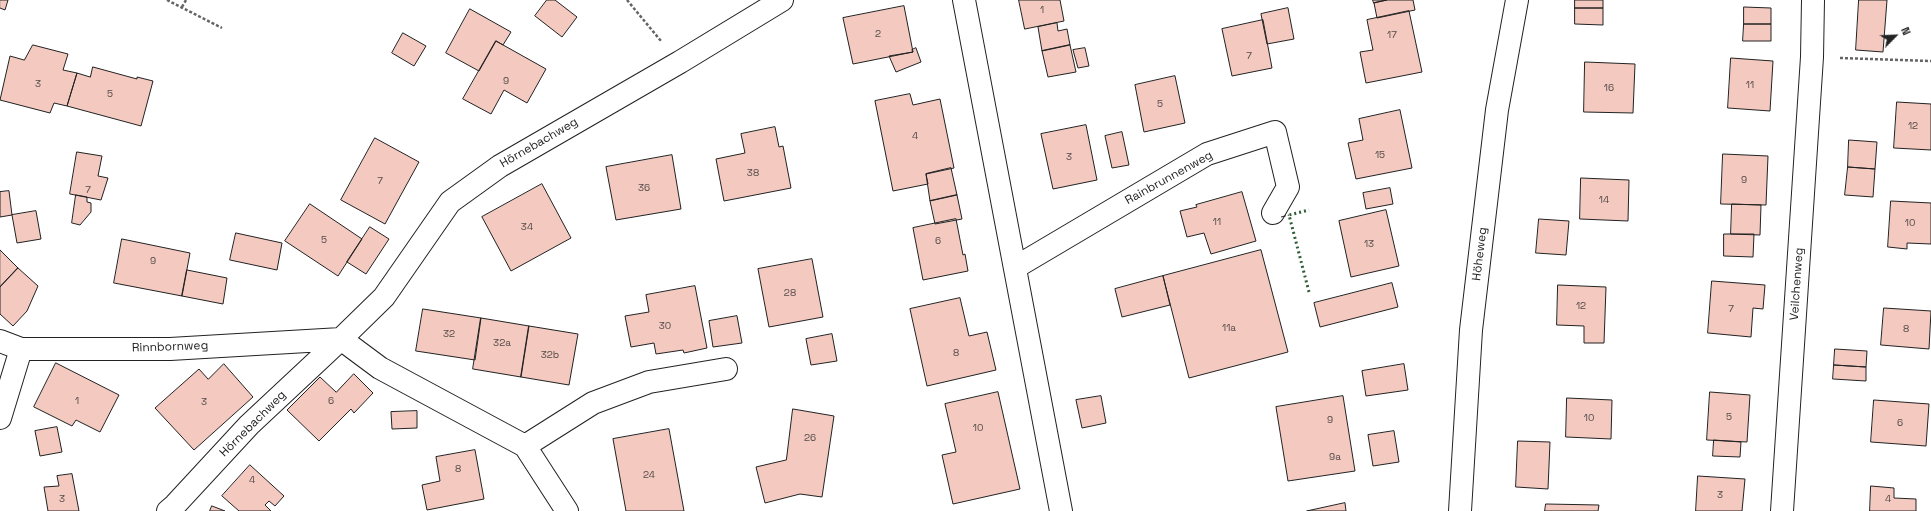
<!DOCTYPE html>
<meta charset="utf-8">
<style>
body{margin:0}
#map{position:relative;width:1931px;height:511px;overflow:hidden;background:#fff;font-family:"Space Grotesk",sans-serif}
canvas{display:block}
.north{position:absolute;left:1875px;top:16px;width:40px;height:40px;-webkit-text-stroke:3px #fff;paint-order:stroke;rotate:66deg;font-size:11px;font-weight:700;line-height:16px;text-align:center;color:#222}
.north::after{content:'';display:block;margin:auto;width:14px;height:18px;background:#222;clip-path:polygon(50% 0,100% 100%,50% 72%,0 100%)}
</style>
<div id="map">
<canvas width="1931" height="511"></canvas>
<div class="north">N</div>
</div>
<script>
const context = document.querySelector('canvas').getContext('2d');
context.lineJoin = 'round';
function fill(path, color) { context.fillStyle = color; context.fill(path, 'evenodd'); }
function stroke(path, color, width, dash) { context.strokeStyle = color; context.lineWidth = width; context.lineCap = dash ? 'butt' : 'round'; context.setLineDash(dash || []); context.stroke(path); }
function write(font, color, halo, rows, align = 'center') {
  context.font = font + ' "Space Grotesk",sans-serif'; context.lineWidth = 3; context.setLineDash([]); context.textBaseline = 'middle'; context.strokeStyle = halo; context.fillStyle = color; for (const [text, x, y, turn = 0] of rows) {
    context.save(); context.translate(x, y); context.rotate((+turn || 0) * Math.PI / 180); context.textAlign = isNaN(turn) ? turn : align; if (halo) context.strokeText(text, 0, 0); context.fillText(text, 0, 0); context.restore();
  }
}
const building = new Path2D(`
 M0 0H8L5 10 0 8Z
 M547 0H555L577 17 562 37 535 16Z
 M1019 0H1060L1064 21 1025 29Z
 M1373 0H1387L1374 3Z
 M1387 0H1413L1415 10 1377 18 1374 3Z
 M1575 0H1603V8H1575Z
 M1859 0H1887L1883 52 1856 50Z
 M904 6 913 52 853 64 843 18Z
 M1744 7 1771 8V24H1744Z
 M1288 8 1294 39 1267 44 1261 14Z
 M1575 8H1603V25L1575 24Z
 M470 9 511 32 503 45 496 41 479 71 446 53Z
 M1409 11 1422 72 1366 83 1360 52 1373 50 1367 20Z
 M1263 20 1272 68 1232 76 1222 29Z
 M1057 23 1058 31 1067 29 1070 45 1042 51 1038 27Z
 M1744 24H1771V41H1743Z
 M403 33 426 46 414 66 392 53Z
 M496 41 546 69 527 103 504 90 491 114 463 99Z
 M33 45 68 54 63 70 77 73 67 106 54 103 50 113 0 100 10 56 24 60Z
 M1070 45 1076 72 1048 77 1042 51Z
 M916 48 921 62 896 72 889 56 913 52 912 50Z
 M1085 48 1089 66 1078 68 1073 50Z
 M1731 58 1773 61 1770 111 1728 108Z
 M1585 62 1635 64 1633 113 1584 112Z
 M93 67 137 79V77L153 81 141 126 67 106 77 73 90 77Z
 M1175 76 1185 123 1144 132 1135 85Z
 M910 94 913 105 940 99 954 168 926 174 928 184 893 191 875 101Z
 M1897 102 1931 104V150L1894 148Z
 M1400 110 1412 168 1356 179 1348 143 1363 140 1359 119Z
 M1086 125 1097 180 1053 189 1041 134Z
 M775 127 779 147 783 146 791 188 724 201 716 159 745 153 741 134Z
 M1122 132 1129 165 1112 168 1105 136Z
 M375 138 419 162 385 224 341 200Z
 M1849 140 1877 142 1875 169 1848 167Z
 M77 152 102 156 98 176 108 178 101 200 70 194Z
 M1723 154 1768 156 1766 205 1721 204Z
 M672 155 681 209 616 220 606 167Z
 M1848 167 1875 169 1873 197 1845 195Z
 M951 168 957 195 930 201 926 174Z
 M1581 178 1629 180 1628 221 1580 219Z
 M542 184 571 238 511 271 482 217Z
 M1390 188 1393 204 1366 209 1363 193Z
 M9 191 12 215 0 217V192Z
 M1242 192 1256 241 1211 254 1204 233 1187 237 1180 211 1197 207 1196 205Z
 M76 195 87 197V202L91 203V212L80 225 72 223Z
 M957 195 962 219 935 224 930 201Z
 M1891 201 1931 203V244L1907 243V249L1888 247Z
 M310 204 362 239 338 276 285 241Z
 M1732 204 1761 205 1760 235 1731 234Z
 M1386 210 1399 266 1351 277 1339 221Z
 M36 211 41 239 17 243 12 215Z
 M956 219 963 255 965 254 968 271 923 280 913 228Z
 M1539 219 1569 221 1566 255 1536 253Z
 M370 227 389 239 366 274 347 262Z
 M236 233 282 243 277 270 230 260Z
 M1724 234H1754L1753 257 1724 256Z
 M122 239 190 253 182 296 114 283Z
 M0 250 18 268 0 287Z
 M1261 250 1288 352 1189 378 1163 276Z
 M812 259 823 317 769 327 758 269Z
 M18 268 38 286 27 311 13 326 0 314V287Z
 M187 270 227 278 223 304 182 296Z
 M1163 276 1170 305 1122 317 1115 289Z
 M1712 281 1765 285 1763 309 1753 308 1751 337 1708 333Z
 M1392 283 1398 307 1320 327 1314 303Z
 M1558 285 1606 287 1604 343H1584V326L1557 325Z
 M695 286 707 348 684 353 683 350 656 354 654 343 631 347 625 316 649 312 646 295Z
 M960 298 969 336 987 332 996 370 927 386 910 309Z
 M1884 308 1931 311 1929 349 1881 345Z
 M423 309 481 318 475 360 416 351Z
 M737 316 742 343 713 347 709 321Z
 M481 318 529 326 521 377 473 369Z
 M529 326 578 334 569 385 521 377Z
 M832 334 837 361 811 365 806 339Z
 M1835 349 1867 351 1866 367 1834 365Z
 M56 363 119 395 100 432 76 420 72 426 34 407Z
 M224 364 253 397 194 450 155 408 199 369 208 379Z
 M1404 364 1408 390 1366 396 1362 371Z
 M1834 365 1866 367V381L1833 379Z
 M354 374 373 393 354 413 351 409 319 441 287 410 320 377 336 392Z
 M998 392 1020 489 953 504 942 455 956 452 945 404Z
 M1710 392 1750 395 1747 442 1707 440Z
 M1101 396 1106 423 1082 428 1076 400Z
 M1343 396 1355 471 1288 481 1276 407Z
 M1567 398 1612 400 1611 439 1566 437Z
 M1874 400 1929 404 1926 446 1871 442Z
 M793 409 834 416 822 497 800 494 765 503 756 467 786 460Z
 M417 411V428L392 429 391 412Z
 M57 427 62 452 40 456 35 431Z
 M669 429 684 511H626L613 439Z
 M1394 431 1399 462 1373 466 1368 435Z
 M1714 440 1741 442 1740 457 1713 456Z
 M1518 441 1550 442 1548 489 1516 487Z
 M475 450 484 499 427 510 422 485 440 481 436 457Z
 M250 465 284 496 275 506 269 501 265 505 271 511H239L222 496Z
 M72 474 79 511H48L44 487 59 486 57 476Z
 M1698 476 1745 479 1742 511H1696Z
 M1871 486 1894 488V498L1916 499V511H1870Z
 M1345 503 1346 511H1307Z
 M1546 504 1599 505 1598 511H1545Z
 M212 506 225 511H210Z`);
const path = new Path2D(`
 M167 0 222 28
 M627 0 661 41
 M182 7 186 0
 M1840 58 1931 61`);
const minor = new Path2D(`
 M964 0 1061 511
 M1016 267 1207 154 1275 132 1288 187 1273 213
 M341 339 380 368 525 446 567 511
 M0 341 21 349H170L341 339
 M0 418 21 349
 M525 446 593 403 649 382 726 369
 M168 511 175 505 249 425 341 339 384 297 450 202 500 166 680 62 782 0
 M1460 511 1471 330 1497 110 1517 0
 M1782 511 1812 57 1813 0`);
const hedge = new Path2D(`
 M1309 292 1289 215 1309 210`);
const fence = new Path2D(`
 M1281 217 1289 215`);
const numberNames = [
 ["1",1042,10],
 ["2",878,34],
 ["17",1392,35],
 ["7",1249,56],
 ["9",506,81],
 ["3",38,84],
 ["11",1750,85],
 ["16",1609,88],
 ["5",110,94],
 ["5",1160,104],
 ["12",1913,126],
 ["4",915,136],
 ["15",1380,155],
 ["3",1069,157],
 ["38",753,173],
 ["9",1744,180],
 ["7",380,181],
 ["36",644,188],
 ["7",88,190],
 ["14",1604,200],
 ["11",1217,222],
 ["10",1910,223],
 ["34",527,227],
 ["5",324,240],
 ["6",938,241],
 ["13",1369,244],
 ["9",153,261],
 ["28",790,293],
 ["12",1581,306],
 ["7",1731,309],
 ["30",665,326],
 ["11a",1229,328],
 ["8",1906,329],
 ["32",449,334],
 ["32a",502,343],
 ["8",956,353],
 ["32b",550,355],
 ["1",77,401],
 ["6",331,401],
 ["3",204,402],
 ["5",1729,417],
 ["10",1589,418],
 ["9",1330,420],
 ["6",1900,423],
 ["10",978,428],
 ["26",810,438],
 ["9a",1335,457],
 ["8",458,469],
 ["24",649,475],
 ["4",252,480],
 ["3",1720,495],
 ["3",62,499],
 ["4",1888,499]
];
const streetNames = [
 ["Hörnebachweg",539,143,-30],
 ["Rainbrunnenweg",1169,178,-29],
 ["Höheweg",1480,254,-83],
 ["Veilchenweg",1797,284,-86],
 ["Rinnbornweg",170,347,-2],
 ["Hörnebachweg",253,424,-45]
];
fill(building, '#f3c9c0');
stroke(building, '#222', 1);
stroke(minor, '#222', 24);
stroke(path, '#646464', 2.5, [3, 2]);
stroke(minor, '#fff', 22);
stroke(hedge, '#2f5e38', 3, [2, 3]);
stroke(fence, '#222', 1, [5, 2]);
write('10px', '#564c4a', null, numberNames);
write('12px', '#222', '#fff', streetNames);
</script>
